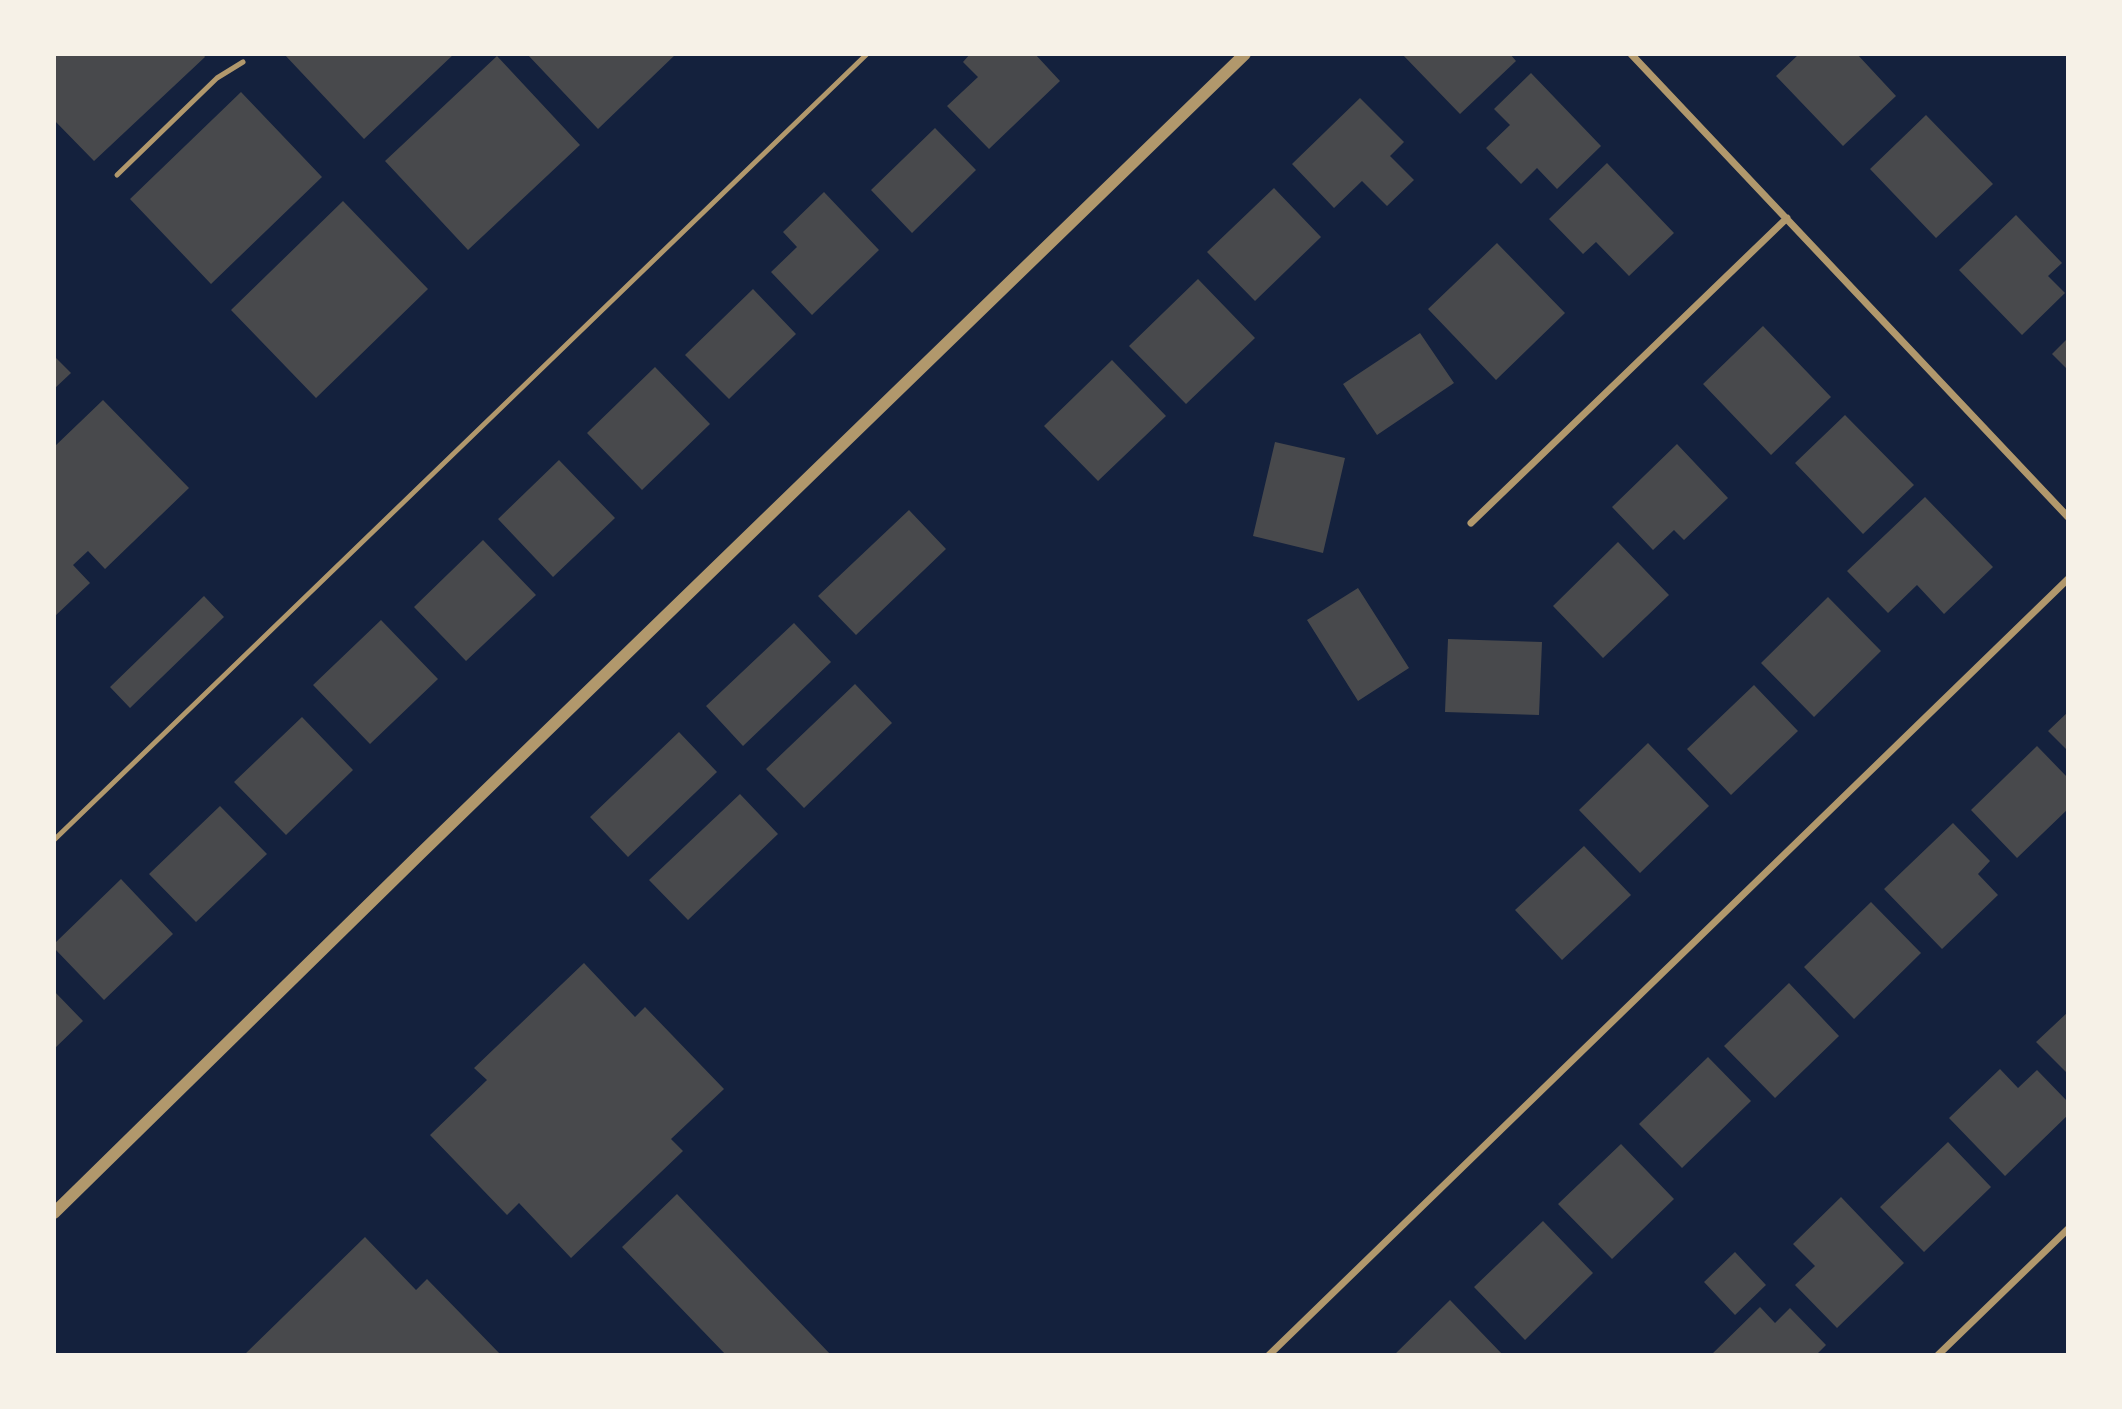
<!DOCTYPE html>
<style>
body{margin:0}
#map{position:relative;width:2122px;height:1409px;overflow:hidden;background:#14213d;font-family:"Space Grotesk",sans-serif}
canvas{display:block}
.frame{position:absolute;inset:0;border:56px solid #f6f1e7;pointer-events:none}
</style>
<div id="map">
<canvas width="2122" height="1409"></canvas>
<div class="frame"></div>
</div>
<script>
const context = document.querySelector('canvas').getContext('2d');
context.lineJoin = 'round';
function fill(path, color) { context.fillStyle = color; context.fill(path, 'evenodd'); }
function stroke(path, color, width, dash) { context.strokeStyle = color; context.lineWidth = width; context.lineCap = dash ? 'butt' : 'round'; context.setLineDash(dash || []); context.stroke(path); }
const building = new Path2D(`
 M54 54H203L205 57 94 161 54 120Z
 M284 54H454L364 139Z
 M527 54H676L598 129Z
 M970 54H1035L1060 81 989 149 947 106 978 77 963 62Z
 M1402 54H1510L1516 61 1460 114Z
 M1799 54H1857L1896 96 1843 146 1776 76Z
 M497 56 580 145 468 250 385 161Z
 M1531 73 1601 146 1557 189 1537 168 1521 184 1486 148 1510 125 1494 109Z
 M241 92 322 177 211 284 130 199Z
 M1360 98 1404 142 1390 156 1414 180 1387 206 1362 181 1334 208 1292 164Z
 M1926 115 1993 184 1936 238 1870 169Z
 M935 128 976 170 912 233 871 190Z
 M1607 163 1674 233 1629 276 1596 242 1583 254 1549 219Z
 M1274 188 1321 237 1255 301 1207 252Z
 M824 192 879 250 812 315 771 272 797 247 783 232Z
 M343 201 428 289 316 398 231 310Z
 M2016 215 2062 263 2048 276 2065 293 2022 335 1959 270Z
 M1497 243 1565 313 1496 380 1428 309Z
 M1198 279 1255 338 1186 404 1129 346Z
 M753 289 796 334 729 399 685 355Z
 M1763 326 1831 397 1771 455 1703 384Z
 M1420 333 1454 383 1377 435 1343 384Z
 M2068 338V370L2052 354Z
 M54 356 71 373 54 389Z
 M1112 360 1166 416 1098 481 1044 426Z
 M655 367 710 424 642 490 587 433Z
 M103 400 189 488 105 569 88 551 73 565 90 583 54 617V447Z
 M1845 415 1914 485 1863 534 1795 463Z
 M1275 442 1345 458 1323 553 1253 536Z
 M1677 444 1728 498 1684 540 1674 530 1653 550 1612 507Z
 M559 460 615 518 553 577 498 519Z
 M1925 497 1993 567 1944 614 1917 585 1888 613 1847 571Z
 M909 510 946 549 856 635 818 596Z
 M483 540 536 595 466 661 414 607Z
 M1618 542 1669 595 1603 658 1553 606Z
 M1358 588 1409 668 1358 701 1307 620Z
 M204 596 224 617 130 708 110 687Z
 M1828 597 1881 651 1814 717 1761 663Z
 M381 620 438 679 370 744 313 685Z
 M794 623 831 662 743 746 706 706Z
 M1448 639 1542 642 1539 715 1445 712Z
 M855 684 892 723 804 808 766 769Z
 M1754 685 1798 731 1731 795 1687 749Z
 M2068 712V751L2048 731Z
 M302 717 353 770 286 835 234 782Z
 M679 732 717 772 628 857 590 817Z
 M1648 743 1709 806 1640 873 1579 810Z
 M2037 746 2068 778V809L2017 858 1971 810Z
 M740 794 778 834 688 920 649 880Z
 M220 806 267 854 196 922 149 874Z
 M1953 823 1990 861 1978 874 1998 895 1942 949 1884 889Z
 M1584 846 1631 895 1562 960 1515 910Z
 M121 879 173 934 104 1000 54 948V944Z
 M1871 902 1921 953 1854 1019 1804 967Z
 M584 963 635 1017 645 1007 724 1089 671 1139 683 1151 571 1258 519 1203 507 1215 430 1135 487 1080 474 1068Z
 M1789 983 1839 1036 1775 1098 1724 1046Z
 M54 991 83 1021 54 1049Z
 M2068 1012V1074L2036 1042Z
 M1708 1057 1751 1101 1682 1168 1639 1124Z
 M2000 1069 2018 1088 2037 1070 2068 1102V1115L2005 1176 1949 1118Z
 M1948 1142 1991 1187 1924 1252 1880 1207Z
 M1621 1144 1674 1199 1612 1259 1558 1204Z
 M677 1194 831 1355H726L622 1247Z
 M1841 1197 1904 1263 1837 1328 1795 1285 1815 1266 1793 1244Z
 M1543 1221 1593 1273 1525 1340 1474 1287Z
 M365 1237 416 1290 427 1279 501 1355H244Z
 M1735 1252 1766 1285 1735 1315 1704 1282Z
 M1450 1300 1503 1355H1394Z
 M1760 1307 1775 1323 1790 1308 1826 1345 1816 1355H1711Z`);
const service = new Path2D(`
 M117 175 217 78 243 62
 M54 840 867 54`);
const minor = new Path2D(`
 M1631 54 2068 517
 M1471 523 1787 218
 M1269 1355 2068 579
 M1938 1355 2068 1229`);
const tertiary = new Path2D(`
 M54 1213 421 853 1245 54`);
fill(building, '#48494c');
stroke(service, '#b1986c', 5);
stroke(minor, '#b1986c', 7);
stroke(tertiary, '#b1986c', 12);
</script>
